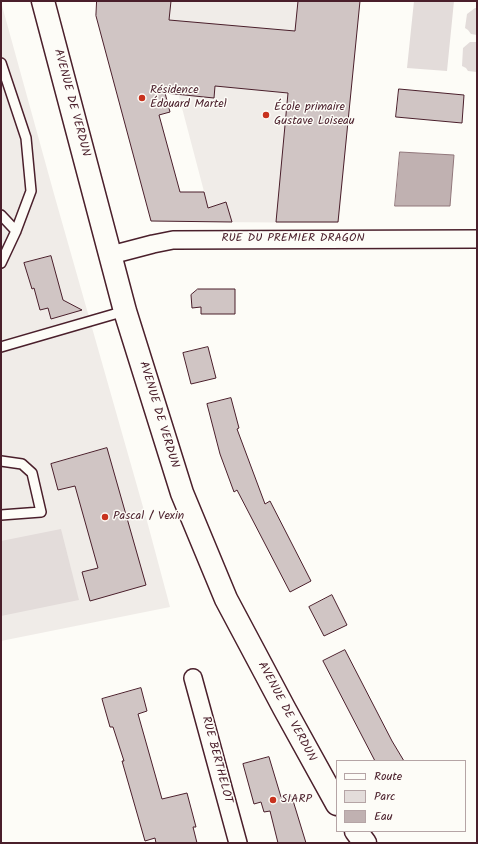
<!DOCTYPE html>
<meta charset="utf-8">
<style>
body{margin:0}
#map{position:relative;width:478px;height:844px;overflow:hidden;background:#fdfcf7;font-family:Kalam,sans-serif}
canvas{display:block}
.frame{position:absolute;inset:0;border:2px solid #4a1f2b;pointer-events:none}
.legend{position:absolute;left:336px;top:760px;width:130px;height:72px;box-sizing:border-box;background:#fdfcf7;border:1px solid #b5a4a5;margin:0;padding:5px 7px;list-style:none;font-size:12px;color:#4a1f2b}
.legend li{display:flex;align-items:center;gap:8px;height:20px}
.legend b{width:20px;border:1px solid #b5a4a5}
</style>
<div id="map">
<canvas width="478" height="844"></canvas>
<div class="frame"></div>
<ul class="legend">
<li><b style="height:5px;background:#fdfcf7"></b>Route</li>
<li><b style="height:11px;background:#e3dcda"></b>Parc</li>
<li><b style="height:11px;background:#c0b1b1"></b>Eau</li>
</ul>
</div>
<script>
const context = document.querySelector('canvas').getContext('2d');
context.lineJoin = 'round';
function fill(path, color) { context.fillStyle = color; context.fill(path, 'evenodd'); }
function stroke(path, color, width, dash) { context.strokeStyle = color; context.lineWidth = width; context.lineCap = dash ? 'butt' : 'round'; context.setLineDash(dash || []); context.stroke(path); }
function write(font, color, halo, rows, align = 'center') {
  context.font = font + ' Kalam,sans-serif'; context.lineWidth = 3; context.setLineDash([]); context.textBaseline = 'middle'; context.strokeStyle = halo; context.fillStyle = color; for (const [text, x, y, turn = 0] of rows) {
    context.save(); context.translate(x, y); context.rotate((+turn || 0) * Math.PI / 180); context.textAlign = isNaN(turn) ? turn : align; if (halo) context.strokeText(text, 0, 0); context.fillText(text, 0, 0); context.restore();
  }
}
const built = new Path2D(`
 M156 1H359L339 223 212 222 156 9Z
 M1 2 54 194 147 521 170 607 1 641Z`);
const green = new Path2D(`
 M414 1H454L447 71 407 68Z
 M475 8H477V35L471 34 468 30 465 28 467 14Z
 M470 42H477V72L468 71 466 68 462 66 463 48Z
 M61 529 79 600 1 616V541Z`);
const water = new Path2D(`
 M400 152 454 155 450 206H395Z`);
const building = new Path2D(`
 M97 1H171L169 20 295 31 298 1H360L338 222H276L288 93 215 86 214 98 165 93 170 112 159 115 180 192H204L208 208 226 202 232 222 151 221 96 16Z
 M399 89 464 95 462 123 396 117Z
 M51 256 63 300 82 310 51 319 48 308 40 310 34 288 32 289 24 263Z
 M198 289H235V314H201V307L192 308 191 295Z
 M208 347 216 378 191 384 183 353Z
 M231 398 239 428 237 429 265 504 270 501 311 581 290 592 237 490 234 492 220 454 207 404Z
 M107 448 146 585 90 601 82 572 98 568 75 486 58 490 51 464Z
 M332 595 347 625 324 636 309 607Z
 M345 650 392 741 404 761H375L323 661Z
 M141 688 147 711 138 714 162 799 187 793 196 827H193L197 843H156L155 838 145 841 122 761H124L113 727H110L102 699Z
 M269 757 281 797 291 794 306 843H278L270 811 264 812 261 802 254 804 243 764Z`);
const lane = new Path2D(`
 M1 63 26 138 31 191 16 231 1 263
 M1 215 16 231
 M1 347 125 311
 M1 461 22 464 32 473 41 512 1 515`);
const street = new Path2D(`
 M111 255 153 244 173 240 477 239
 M193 678 238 843`);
const secondary = new Path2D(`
 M43 1 125 311 182 493 226 599 284 708 337 804
 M356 831 365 843`);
const markers = [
 [142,98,4,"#c8321e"],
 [266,115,4,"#c8321e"],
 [105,517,4,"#c8321e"],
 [273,800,4,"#c8321e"]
];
const poiNames = [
 ["Résidence",150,91],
 ["Édouard Martel",150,105],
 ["École primaire",274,108],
 ["Gustave Loiseau",274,122],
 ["Pascal / Vexin",113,517],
 ["SIARP",281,800]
];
const streetNames = [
 ["AVENUE DE VERDUN",71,103,75],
 ["RUE DU PREMIER DRAGON",293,239],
 ["AVENUE DE VERDUN",158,415,73],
 ["AVENUE DE VERDUN",286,712,62],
 ["RUE BERTHELOT",216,760,75]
];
fill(built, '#f0ece8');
fill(green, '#e3dcda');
fill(water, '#c0b1b1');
stroke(water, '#91777b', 1);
fill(building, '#d0c5c4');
stroke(building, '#4a1f2b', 1);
stroke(lane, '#4a1f2b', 12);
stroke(street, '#4a1f2b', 20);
stroke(secondary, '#4a1f2b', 25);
stroke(lane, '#fdfcf7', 9);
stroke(street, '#fdfcf7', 17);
stroke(secondary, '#fdfcf7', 22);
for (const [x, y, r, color] of markers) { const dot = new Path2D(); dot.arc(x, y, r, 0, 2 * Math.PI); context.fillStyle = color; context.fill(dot); stroke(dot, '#fdfcf7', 1.5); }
write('12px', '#4a1f2b', '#fdfcf7', poiNames, 'left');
write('12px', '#4a1f2b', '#fdfcf7', streetNames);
</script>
